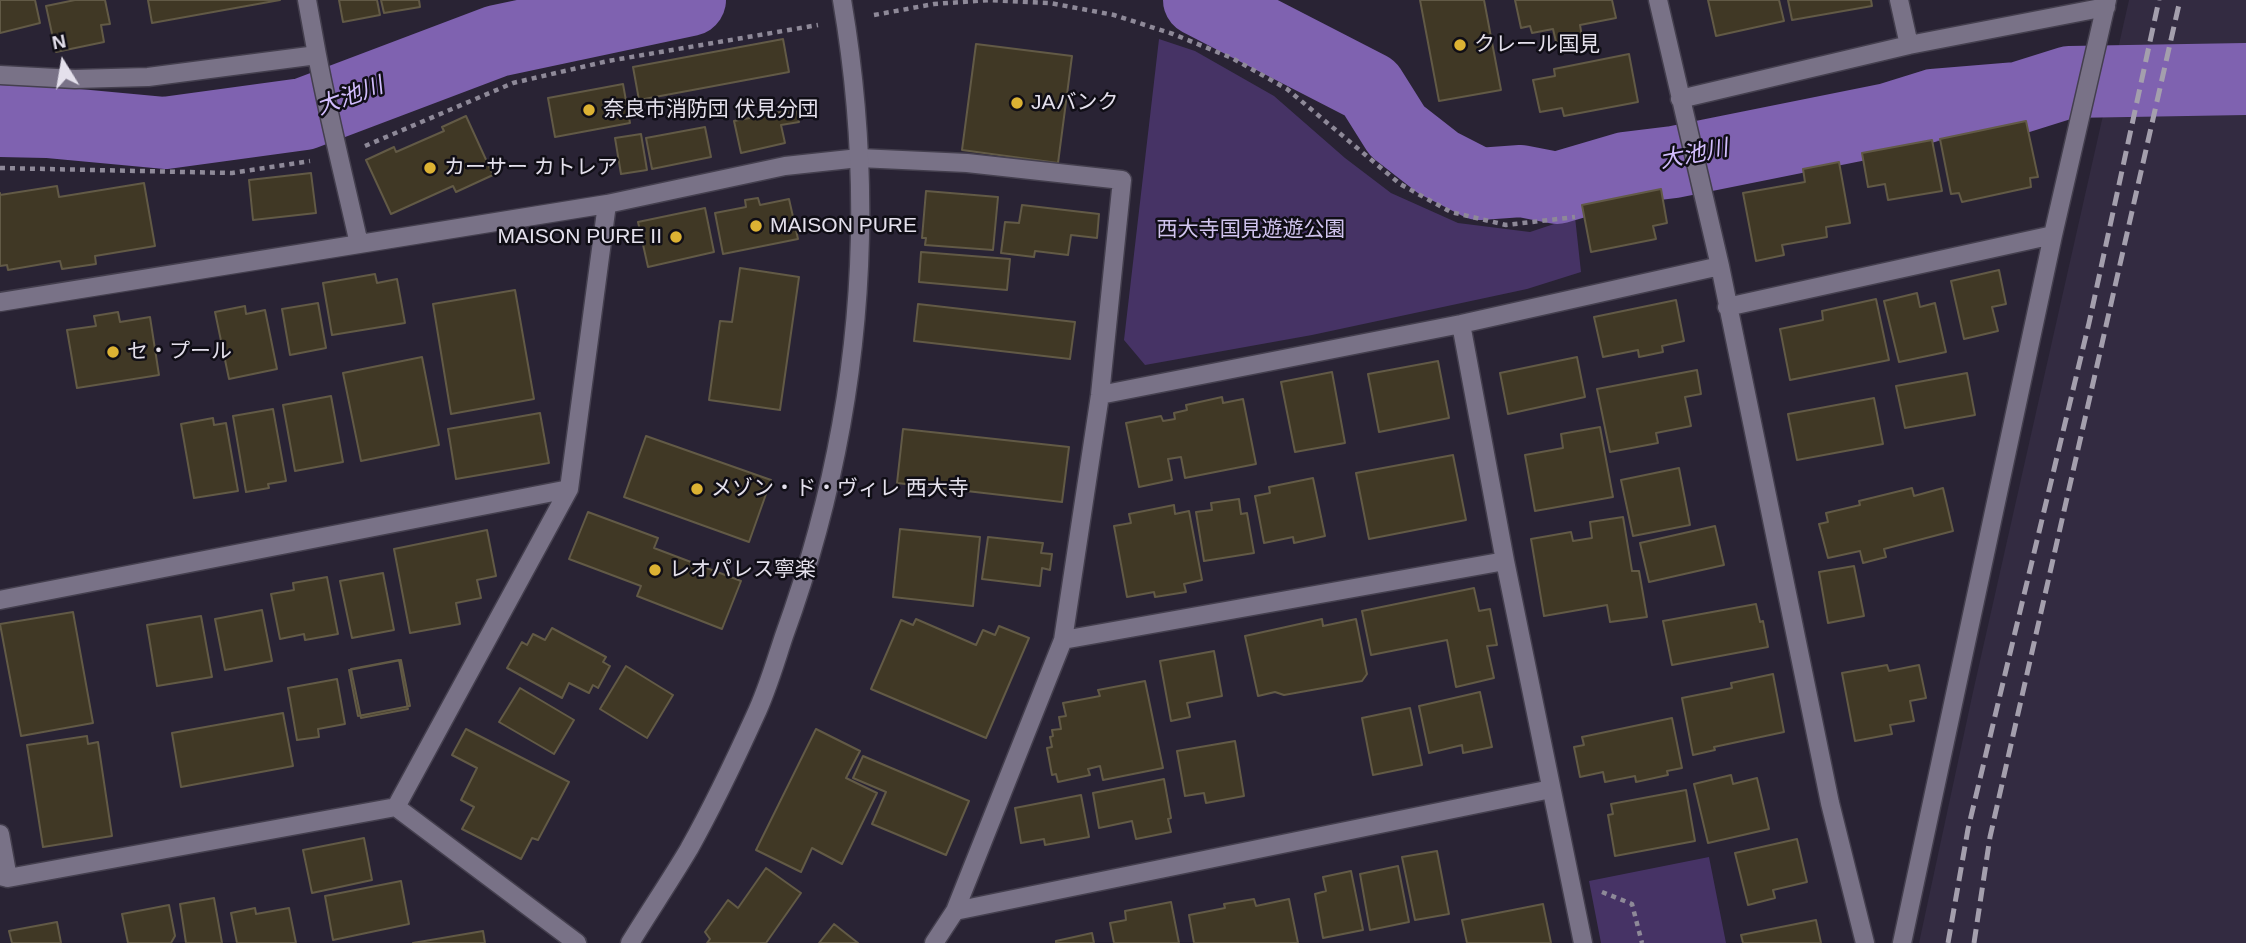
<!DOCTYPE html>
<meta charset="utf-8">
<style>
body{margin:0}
#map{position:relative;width:2246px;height:943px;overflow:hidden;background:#292334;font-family:Helvetica,sans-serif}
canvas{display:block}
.north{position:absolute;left:28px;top:28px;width:70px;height:70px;-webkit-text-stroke:5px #100e16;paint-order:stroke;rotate:349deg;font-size:19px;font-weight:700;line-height:28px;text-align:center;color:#e4e0ec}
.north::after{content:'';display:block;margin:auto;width:24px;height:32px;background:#e4e0ec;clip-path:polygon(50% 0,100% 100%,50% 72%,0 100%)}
</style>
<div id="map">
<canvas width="2246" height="943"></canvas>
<div class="north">N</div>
</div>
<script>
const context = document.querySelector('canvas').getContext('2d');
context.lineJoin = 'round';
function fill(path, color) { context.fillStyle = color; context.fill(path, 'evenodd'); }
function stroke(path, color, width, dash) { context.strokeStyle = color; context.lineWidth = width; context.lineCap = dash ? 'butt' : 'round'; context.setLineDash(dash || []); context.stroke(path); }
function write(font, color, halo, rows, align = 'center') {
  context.font = font + ' Helvetica,"Noto Sans JP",sans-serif'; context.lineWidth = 5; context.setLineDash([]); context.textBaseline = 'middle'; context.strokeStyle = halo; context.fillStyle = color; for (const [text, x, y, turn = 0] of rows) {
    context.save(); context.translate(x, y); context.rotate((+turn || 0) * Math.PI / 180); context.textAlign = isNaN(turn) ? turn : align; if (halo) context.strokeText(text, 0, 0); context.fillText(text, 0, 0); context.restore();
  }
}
const built = new Path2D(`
 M2129 0H2246V943H1919L1973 692Z`);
const green = new Path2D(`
 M1159 39 1195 51 1274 96 1345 158 1391 193 1458 223 1530 232 1575 217 1581 272 1527 289 1312 335 1145 365 1124 340Z
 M1709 857 1726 943H1601L1589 881Z`);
const river = new Path2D(`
 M1199 0 1370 88 1397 131 1438 163 1479 184 1521 181 1557 188 1625 168 1674 162 1888 119 1933 105 2018 98 2069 82 2246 79
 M0 121 47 122 165 133 304 114 497 41 690 0`);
const building = new Path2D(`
 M0 0H35L40 23 0 33Z
 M75 0H105L110 24 101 25 104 42 56 52 46 6Z
 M148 0H280L152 23Z
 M339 0H377L380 15 343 22Z
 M381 0H419L420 7 384 13Z
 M1420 0H1484L1501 90 1439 101Z
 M1515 0H1612L1616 18 1580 25 1582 37 1556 42 1553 29 1532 33 1530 26 1521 28Z
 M1708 0H1779L1784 21 1716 36Z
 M1788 0H1871L1872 6 1792 20Z
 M783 39 789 72 639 100 633 67Z
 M976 44 1072 56 1058 163 962 150Z
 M1629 54 1638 102 1564 116 1562 108 1540 112 1533 80 1555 76 1554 69Z
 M623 84 630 123 555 137 548 98Z
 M796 109 799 122 781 125 785 143 741 153 734 121Z
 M466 116 493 175 456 192 453 186 391 214 366 160 394 147 396 152 444 131 442 127Z
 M2026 121 2038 177 2030 178 2031 187 1962 202 1959 193 1951 194 1940 139Z
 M705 127 711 157 652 169 646 138Z
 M641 134 647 170 621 174 615 138Z
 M1932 140 1942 191 1888 200 1885 184 1868 187 1862 153Z
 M1839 162 1850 223 1826 227 1827 237 1782 245 1784 255 1756 261 1743 193 1805 182 1803 169Z
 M311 173 316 213 253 220 249 180Z
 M144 183 155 246 95 256 96 264 62 269 60 261 8 270 7 265 0 266V193V195L57 186 59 197Z
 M1661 189 1667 223 1653 226 1656 239 1591 252 1582 205Z
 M926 191 998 197 993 250 925 245 926 238H922Z
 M758 198 760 205 789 199 798 239 723 254 715 213 746 207 745 200Z
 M1022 205 1099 214 1097 238 1071 235 1068 255 1035 251 1034 257 1001 253 1005 222 1019 223Z
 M705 208 714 252 648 267 638 222Z
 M921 252 1010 259 1007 290 919 282Z
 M740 268 799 277 780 410 709 400 720 321 732 322Z
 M1999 270 2006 304 1992 307 1998 331 1964 339 1951 281Z
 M375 274 377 283 397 279 405 323 332 335 323 283Z
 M515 290 534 399 451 414 433 304Z
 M1917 293 1920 307 1935 303 1946 352 1899 362 1884 301Z
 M1876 299 1889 360 1790 380 1780 329 1823 320 1822 311Z
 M1676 300 1684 341 1662 346 1663 352 1639 357 1638 350 1603 357 1594 317Z
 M318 303 326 348 290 355 282 309Z
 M918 304 1075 322 1070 359 914 341Z
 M245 306 246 314 265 310 277 369 229 379 215 312Z
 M118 312 120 322 150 317 159 375 77 388 67 330 96 326 94 316Z
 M422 357 439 445 361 461 343 373Z
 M1577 357 1585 397 1508 414 1500 373Z
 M1438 361 1449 418 1379 432 1368 374Z
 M1697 370 1701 394 1685 397 1691 426 1656 433 1658 443 1610 452 1597 389Z
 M1332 372 1345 443 1295 452 1281 382Z
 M1967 373 1975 415 1905 428 1896 386Z
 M331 396 343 462 295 471 283 405Z
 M1222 397 1223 403 1243 399 1256 464 1185 478 1181 457 1168 459 1172 480 1139 487 1126 423 1161 416 1163 421 1175 419 1174 413 1187 410 1186 405Z
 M1874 398 1883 444 1797 460 1788 414Z
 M273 409 286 481 268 484 269 488 246 492 233 416Z
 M540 413 549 463 456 479 448 429Z
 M213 418 214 425 226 423 238 491 194 498 181 424Z
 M1600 427 1613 497 1535 511 1525 455 1563 448 1561 434Z
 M903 429 1069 447 1062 502 897 483Z
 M646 436 771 480 749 542 624 497Z
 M1453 455 1466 520 1369 539 1356 473Z
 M1679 468 1690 525 1633 536 1621 480Z
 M1313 478 1325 536 1294 543 1293 537 1264 543 1255 496 1270 493 1269 487Z
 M1912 488 1914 496 1943 488 1953 531 1884 549 1886 557 1863 563 1860 551 1828 558 1819 524 1828 522 1826 513 1860 505 1859 501Z
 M1239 499 1241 514 1247 513 1254 553 1204 561 1196 512 1212 510 1211 503Z
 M1174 505 1175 514 1189 511 1202 580 1184 584 1186 592 1155 597 1154 592 1127 597 1114 526 1131 523 1129 514Z
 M588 512 658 538 654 548 741 581 722 629 637 596 641 586 569 559Z
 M1623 517 1632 571H1639L1647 617 1610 622 1607 605 1544 616 1531 539 1571 532 1573 541 1592 538 1590 522Z
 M1715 526 1724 565 1649 582 1640 543Z
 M900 529 980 537 973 606 893 597Z
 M487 530 496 576 477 580 481 598 456 603 460 624 410 633 394 549Z
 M988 537 1043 543 1041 553 1052 554 1050 570 1042 568 1040 586 982 579Z
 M1854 566 1864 616 1828 623 1819 572Z
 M383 573 394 630 352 638 340 581Z
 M327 577 338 634 305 640 304 634 280 639 271 594 294 590 293 583Z
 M1474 588 1479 611 1490 609 1497 645 1487 646 1494 678 1456 687 1447 640 1371 655 1362 611Z
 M1756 604 1760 622 1763 621 1768 647 1672 665 1663 621Z
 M262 610 272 661 225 670 215 619Z
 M73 612 93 723 21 736 0 624Z
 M201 616 212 677 157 686 147 625Z
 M916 619 976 645 983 630 995 635 999 626 1029 638 986 738 871 689 901 620 913 625Z
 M1322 619 1323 626 1356 619 1367 674 1362 681 1284 695 1275 692 1258 696 1245 636Z
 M552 628 606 657 603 662 610 666 598 688 593 685 589 693 569 683 562 698 507 668 522 642 527 645 533 634 545 640Z
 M1214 651 1222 696 1187 703 1190 717 1171 721 1160 661Z
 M399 660 408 709 361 718 351 669Z
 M401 660 410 706 358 716 349 670Z
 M1887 665 1889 671 1919 665 1926 698 1910 701 1914 721 1890 725 1892 734 1855 741 1842 673Z
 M626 666 673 695 647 738 600 709Z
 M1773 674 1784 732 1714 747 1715 750 1693 755 1682 698 1732 688 1731 683Z
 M337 679 345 724 318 729 319 737 297 740 288 688Z
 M1145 681 1163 768 1103 780 1100 766 1088 769 1090 775 1058 782 1056 774 1052 775 1047 748 1052 747 1050 737 1053 736 1052 730 1061 729 1059 717 1066 716 1063 703 1100 696 1098 690Z
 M520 688 574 720 554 754 499 722Z
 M1480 692 1492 747 1463 753 1462 745 1429 753 1419 706Z
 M1410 708 1422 765 1373 775 1362 718Z
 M283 713 293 766 181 787 172 733Z
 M1672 718 1682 768 1667 771 1668 775 1636 782 1635 776 1605 782 1603 772 1580 777 1574 747 1584 745 1582 737Z
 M466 729 569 782 538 840 532 838 521 859 462 829 474 807 461 800 477 768 452 755Z
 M816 729 860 751 846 778 877 793 842 864 812 848 801 872 756 850Z
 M87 736 88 744 98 742 112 836 43 847 27 745Z
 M1235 741 1244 796 1206 803 1204 793 1185 796 1177 751Z
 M863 756 969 801 946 855 872 824 886 792 853 778Z
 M1731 775 1733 784 1757 778 1769 829 1708 843 1694 784Z
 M1164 779 1171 818 1168 819 1171 832 1136 839 1132 821 1099 828 1093 793Z
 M1686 790 1695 841 1615 856 1608 815 1613 814 1611 804Z
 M1081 795 1089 837 1045 845 1044 839 1021 843 1015 808Z
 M364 838 372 880 312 893 303 850Z
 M1797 839 1807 882 1773 890 1775 898 1748 905 1735 853Z
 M1437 851 1449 914 1415 920 1402 857Z
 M1398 866 1409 922 1370 930 1360 874Z
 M766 868 801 893 766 943H707L710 939 705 932 728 900 738 908Z
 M1351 871 1363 930 1323 938 1315 894 1326 891 1323 877Z
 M401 881 409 924 333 940 325 896Z
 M214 898 222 943H186L180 904Z
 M1254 899 1256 906 1289 899 1298 943H1194L1189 915 1225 908 1224 904Z
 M1171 902 1179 943H1114L1110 923 1126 920 1125 911Z
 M1543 904 1551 943H1467L1462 920Z
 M169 905 175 936 171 943H128L122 914Z
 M255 908 256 914 289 908 296 943H237L231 913Z
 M1816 920 1821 943H1743L1741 935Z
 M57 922 61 943H12L9 931Z
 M834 924 858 943H819Z
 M483 931 485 943H413Z
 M1092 933 1094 943H1056V941Z`);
const path = new Path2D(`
 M874 15 934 4 990 0 1050 3 1114 15 1173 34 1232 58 1287 89 1400 184 1451 212 1506 225 1575 217
 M365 146 513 83 608 61 818 25
 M0 168 232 173 310 161
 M1602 892 1632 904 1642 943`);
const minor = new Path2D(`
 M1658 0 1720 266 1830 803 1865 943
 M1899 0 1909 45
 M317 55C329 119 345 181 359 244
 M0 75 75 79 148 77 317 55 307 0
 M1680 99 1909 45 2106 7
 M0 302 607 204 785 166 859 158 967 163 1122 180 1100 395 1063 640 955 911 934 943
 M1727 307 2053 235
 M1461 324 1505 561 1583 943
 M1100 395 1461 324 1720 266
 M0 600 569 489
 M1063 640 1505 561
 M396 807 569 489 607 204
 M0 834 8 878
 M0 876 8 878 396 807 577 943
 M955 911 1551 789
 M1902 943 2053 235 2107 0`);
const tertiary = new Path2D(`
 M630 943C649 912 670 881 689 849 713 806 735 760 755 716 767 691 775 663 784 636 859 430 879 216 842 0`);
const rail = new Path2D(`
 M1948 943 1968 829 2089 323 2159 0
 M1974 943 1990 837 2180 0`);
const markers = [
 [1460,45,7,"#dcb233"],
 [1017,103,7,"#dcb233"],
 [589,110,7,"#dcb233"],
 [430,168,7,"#dcb233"],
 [756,226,7,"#dcb233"],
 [676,237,7,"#dcb233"],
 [113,352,7,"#dcb233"],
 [697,489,7,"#dcb233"],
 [655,570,7,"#dcb233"]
];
const poiNames = [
 ["クレール国見",1474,45],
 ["JAバンク",1031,103],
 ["奈良市消防団 伏見分団",603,110],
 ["カーサー カトレア",444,168],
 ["MAISON PURE",770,226],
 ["MAISON PURE II",662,237,"right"],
 ["セ・プール",127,352],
 ["メゾン・ド・ヴィレ 西大寺",711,489],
 ["レオパレス寧楽",669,570]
];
const parkNames = [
 ["西大寺国見遊遊公園",1251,230]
];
const waterNames = [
 ["大池川",350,97,-20],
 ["大池川",1694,155,-11]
];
fill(built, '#332b41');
fill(green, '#463365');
stroke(river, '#7f62b0', 72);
fill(building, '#403825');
stroke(building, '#625a46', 2);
stroke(minor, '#443f4e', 21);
stroke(tertiary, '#443f4e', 21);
stroke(path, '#8e8998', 4.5, [5, 5]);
stroke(minor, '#797287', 18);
stroke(tertiary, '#797287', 18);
stroke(rail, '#a49fad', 5, [14, 7]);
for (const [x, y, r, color] of markers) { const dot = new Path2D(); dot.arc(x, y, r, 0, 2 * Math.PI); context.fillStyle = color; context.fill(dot); stroke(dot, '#100e16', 2.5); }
write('21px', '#e4e0ec', '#100e16', poiNames, 'left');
write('21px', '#d1c4ef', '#100e16', parkNames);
write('italic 23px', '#d2bdfd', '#100e16', waterNames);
</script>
